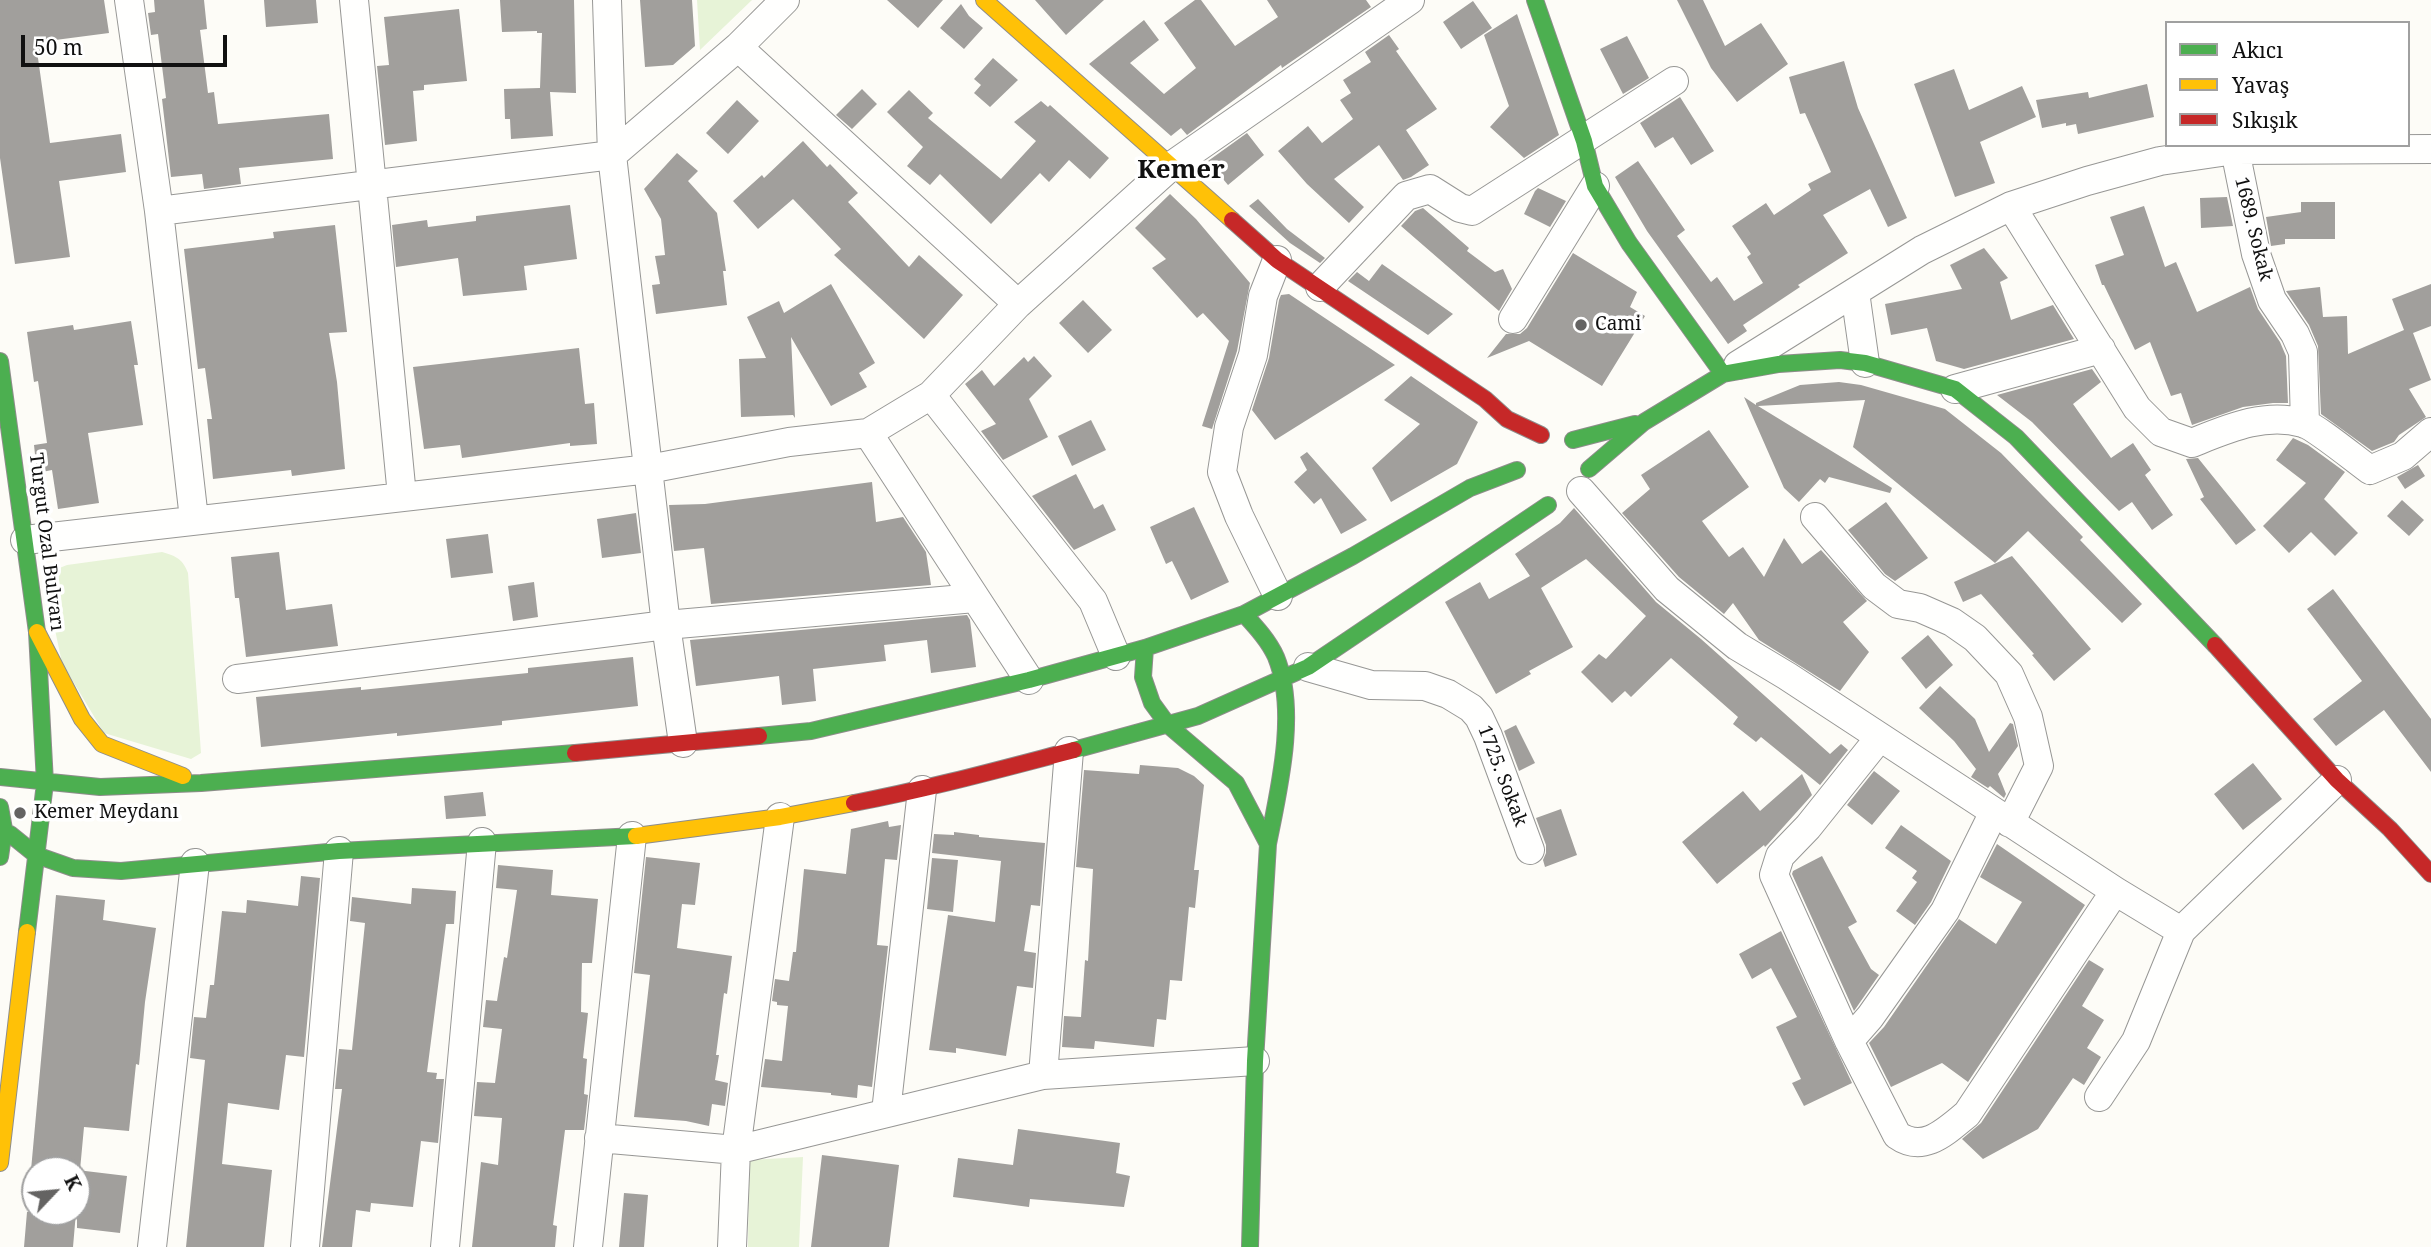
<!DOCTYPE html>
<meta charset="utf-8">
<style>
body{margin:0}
#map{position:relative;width:2431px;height:1247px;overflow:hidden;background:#fdfcf7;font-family:"Noto Serif",serif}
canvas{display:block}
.legend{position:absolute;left:2165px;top:21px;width:245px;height:126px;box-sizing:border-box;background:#fff;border:2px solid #a0a0a0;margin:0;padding:9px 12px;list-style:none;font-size:21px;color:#111}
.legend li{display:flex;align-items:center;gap:14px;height:35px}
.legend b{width:35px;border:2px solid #a0a0a0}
.north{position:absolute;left:21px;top:1156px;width:70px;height:70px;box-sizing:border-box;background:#fff;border:2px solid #a0a0a0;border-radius:50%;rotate:64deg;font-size:19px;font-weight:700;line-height:28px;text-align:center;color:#111}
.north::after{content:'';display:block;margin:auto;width:24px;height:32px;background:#646362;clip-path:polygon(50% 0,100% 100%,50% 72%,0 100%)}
.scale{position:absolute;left:21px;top:35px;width:206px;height:32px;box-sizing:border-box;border:4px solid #111;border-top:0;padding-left:9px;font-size:21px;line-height:24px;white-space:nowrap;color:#111;-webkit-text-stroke:5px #fff;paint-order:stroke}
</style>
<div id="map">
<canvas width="2431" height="1247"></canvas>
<ul class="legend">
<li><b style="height:9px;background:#4caf50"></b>Akıcı</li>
<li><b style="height:9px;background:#ffc107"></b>Yavaş</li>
<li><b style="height:9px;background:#c62828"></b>Sıkışık</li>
</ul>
<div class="north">K</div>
<div class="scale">50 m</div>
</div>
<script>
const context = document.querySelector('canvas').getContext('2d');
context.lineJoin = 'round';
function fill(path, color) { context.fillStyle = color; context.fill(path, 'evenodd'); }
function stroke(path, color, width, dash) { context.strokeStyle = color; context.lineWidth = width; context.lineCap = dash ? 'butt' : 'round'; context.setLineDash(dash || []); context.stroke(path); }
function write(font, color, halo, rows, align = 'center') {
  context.font = font + ' "Noto Serif",serif'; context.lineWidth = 7; context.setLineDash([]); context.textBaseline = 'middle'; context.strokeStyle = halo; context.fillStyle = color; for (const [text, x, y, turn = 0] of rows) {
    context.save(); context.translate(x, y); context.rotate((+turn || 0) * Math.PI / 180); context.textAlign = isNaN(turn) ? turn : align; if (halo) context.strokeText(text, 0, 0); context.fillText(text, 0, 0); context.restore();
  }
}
const green = new Path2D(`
 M697 0H752L700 50Z
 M162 552C176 556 183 559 188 573L201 753 191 759 104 733 62 663 46 587 52 571 67 565Z
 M803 1157 799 1247H748L749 1160Z`);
const building = new Path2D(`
 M0 0H104L109 33 40 42 41 51H37L50 143 121 134 126 172 59 181 70 257 15 264 0 158Z
 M154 0H204L207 29 200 30 208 93 214 92 218 124 329 114 333 159 239 168 241 184 204 189 202 174 171 177 162 99 166 98 158 34 151 35 148 13 155 12Z
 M264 0H316L318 23 266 27Z
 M500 0H574L576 93 550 92 553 136 511 139 510 119H505L504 89 540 88 542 33H537V31L502 32Z
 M640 0H692L695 46 673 65 645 67Z
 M887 0H943L918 28Z
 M1035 0H1104L1066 35Z
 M1195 0H1201L1235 46 1278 17 1267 0H1366L1371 7 1282 68 1281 65 1187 135 1181 128 1171 136 1089 64 1144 20 1159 40 1130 63 1164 94 1196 68 1164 23Z
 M1677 0H1703L1725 46 1761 23 1788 64 1737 102 1711 68Z
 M1473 1 1492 28 1461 49 1443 22Z
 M961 4 969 16 983 28 964 49 940 28Z
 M459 9 467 81 424 85V90L413 91 417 141 385 145 377 66 389 65 384 17Z
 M1517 14 1559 135 1524 158 1490 127 1509 106 1484 35Z
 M1389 35 1399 49 1396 51 1437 109 1406 130 1429 165 1411 177 1403 180 1379 145 1334 179 1364 207 1349 223 1307 184 1278 151 1308 126 1322 143 1353 119 1340 100 1351 93 1343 80 1371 62 1365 52Z
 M1627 36 1649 78 1623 94 1600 49Z
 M993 58 1018 80 990 107 974 93 981 85 974 79Z
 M1844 61 1858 108 1907 218 1888 227 1870 189 1823 215 1848 253 1798 285 1800 287 1743 325 1747 331 1728 344 1647 231 1615 177 1638 161 1685 230 1677 236 1711 282 1717 277 1734 301 1763 283 1747 257 1751 254 1732 226 1766 203 1774 215 1811 190 1808 184 1831 172 1805 113 1800 114 1789 77Z
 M1954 69 1969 110 2022 86 2036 117 1980 142 1995 183 1955 197 1914 84Z
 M2147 84 2154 117 2078 134 2076 124 2066 126V123L2042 128 2036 100 2088 92 2089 98Z
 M862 89 877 104 852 129 836 115Z
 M909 90 933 113 928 118 1001 179 1036 141 1014 122 1041 101 1048 107 1050 105 1109 158 1090 179 1069 160 1049 182 1040 173 991 224 940 174 930 185 907 166 923 147 887 112Z
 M1680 97 1714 151 1691 165 1673 137 1655 148 1640 123Z
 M737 100 759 121 728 154 706 133Z
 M1247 133 1264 155 1228 185 1208 161Z
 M803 141 827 167 830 164 858 193 848 202 909 267 919 255 963 295 924 339 834 255 841 249 793 199 758 229 733 201 762 175 764 178Z
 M677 153 698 171 688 181 717 213 726 271H723L727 305 656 314 652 285 660 284 655 256 665 255 661 219 644 189Z
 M1538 188 1566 201 1550 227 1524 214 1535 191Z
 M1170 194 1196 219 1250 283 1237 351 1212 429 1202 426 1229 341 1203 313 1197 318 1152 268 1166 259 1135 228Z
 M2227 197 2233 226 2201 228 2200 198Z
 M1258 199 1287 229 1325 258 1320 263 1290 243 1249 206Z
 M2301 202H2335V239H2285V244L2271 246 2266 217 2301 212Z
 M570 205 577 259 524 266 527 290 463 296 458 258 396 267 392 225 427 220 428 227 476 221V216Z
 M2144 206 2165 267 2176 262 2197 312 2250 287 2258 309 2280 342 2286 356 2288 403H2273L2243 407 2192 425 2181 393 2171 396 2150 342 2135 350 2104 285H2102L2095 265 2124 255 2110 217Z
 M1423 208 1469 248 1467 251 1495 272 1503 269 1512 289 1499 311 1401 226 1415 211Z
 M335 225 347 332 329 333 337 382 345 469 292 476 291 470 213 479 207 419H212L205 368 198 369 184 249 274 238 273 232Z
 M1984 248 2008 278 2000 282 2011 320 2053 305 2074 339 1964 369 1936 361 1927 328 1891 335 1885 304 1962 289 1950 265Z
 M1573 253 1637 292 1630 307 1645 316 1602 386 1529 341 1487 358 1506 334H1520L1527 328Z
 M1382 264 1453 314 1428 335 1348 281 1357 272 1369 281Z
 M831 284 875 363 859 373 867 387 831 406 791 337 795 418 793 415 741 417 739 359 766 358 747 317 779 301 784 313Z
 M2431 284V326L2413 333 2431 380 2409 389 2426 417 2399 435 2394 442 2372 451 2321 414 2318 346 2309 325 2286 291 2320 287 2323 317 2347 316 2348 354 2404 330 2392 299Z
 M1289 294 1395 365 1275 440 1252 410 1269 358 1279 300 1281 295Z
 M1083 300 1112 330 1088 353 1059 323Z
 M131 321 138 365H134L143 425 88 433 99 503 58 509 52 470 37 473 34 445 47 443 38 381 34 382 27 332 73 325 74 330Z
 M579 348 585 404 594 403 597 444 570 446V443L462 458 460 445 424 449 413 367Z
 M1034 356 1052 376 1029 399 1048 437 1003 460 981 431 996 424 965 384 982 370 994 386 1024 357 1028 362Z
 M2092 369 2101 382 2073 404 2111 458 2133 443 2151 470 2145 475 2173 515 2152 530 2132 502 2119 511 2032 422 1997 395Z
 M1411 376 1478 422 1457 464 1391 502 1372 468 1420 424 1384 400Z
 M1839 382 1861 385 1945 409 2001 453 2083 537 2080 540 2142 604 2122 623 2028 531 1995 563 1853 447 1865 400 1758 406 1892 488 1890 493 1829 477 1825 483 1820 479 1799 502 1784 488 1744 397 1756 405V403L1800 385Z
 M1091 420 1106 450 1072 466 1058 436Z
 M1709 430 1749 487 1702 521 1729 557 1743 547 1764 577 1784 538 1802 564 1821 550 1867 601 1843 622 1869 652 1840 691 1759 640 1733 603 1724 614 1679 577 1622 513 1650 489 1641 475Z
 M2293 438 2308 445 2345 472 2324 499 2358 533 2335 556 2311 532 2289 553 2263 526 2306 483 2276 460Z
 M1307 452 1367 520 1341 534 1321 498 1314 504 1294 482 1307 470 1300 457Z
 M2198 458 2256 530 2236 545 2200 499 2204 497 2186 459Z
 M2418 465 2425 476 2405 489 2397 477Z
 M1076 474 1094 509 1103 504 1116 530 1074 550 1032 496Z
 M872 482 876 522 903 517 926 552 931 585 711 604 704 548 674 551 669 505 705 504Z
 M2402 500 2424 520 2409 536 2387 516Z
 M1886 502 1928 558 1895 581 1885 574 1848 530Z
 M1194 507 1229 582 1191 600 1172 561 1166 564 1150 527Z
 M1574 508 1656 602 1701 639 1830 754 1841 744 1848 750 1820 785 1761 737 1756 742 1733 724 1738 717 1671 658 1631 697 1625 691 1612 703 1581 672 1599 654 1606 659 1646 616 1586 559 1541 588 1573 647 1529 671 1531 674 1496 694 1445 602 1480 582 1489 599 1530 576 1515 554 1560 523Z
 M636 513 641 553 602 558 597 519Z
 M488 534 493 573 451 578 446 539Z
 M279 552 286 610 332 604 338 646 246 657 239 598H235L231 557Z
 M2012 556 2091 649 2054 681 2032 655 2034 654 1981 594 1963 602 1954 582Z
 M534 582 538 617 513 621 508 586Z
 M2333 589 2431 719V772L2384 710 2336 746 2313 719 2362 681 2307 609Z
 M967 615 970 620 976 667 931 673 927 640 884 645 886 661 813 669 816 701 782 705 779 676 696 686 690 640Z
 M1928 635 1953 665 1926 689 1901 658Z
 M633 657 638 706 502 721V725L397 736V733L261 747 256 697 361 687V690L528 673V668Z
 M1940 686 1975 719 1989 752 2010 723 2013 724 2018 746 1998 774 2006 794 2004 798 1990 786 1988 788 1971 777 1976 769 1954 741 1919 708Z
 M1516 725 1535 763 1519 771 1504 731Z
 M2253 763 2282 799 2243 830 2214 794Z
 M1140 765 1178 768 1194 776 1204 785 1194 870H1199L1195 908 1189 907 1182 981 1170 980 1166 1020 1157 1019 1154 1047 1095 1041 1094 1049 1062 1047 1064 1016 1081 1017 1085 960 1088 961 1093 869 1076 867 1084 770 1139 774Z
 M1874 771 1900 791 1872 825 1847 805Z
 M1802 774 1812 795 1768 844 1765 847 1764 845 1717 884 1682 842 1743 791 1760 811Z
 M483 792 486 816 446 819 444 796Z
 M1561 809 1577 855 1545 867 1543 860 1546 853V845L1536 818Z
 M888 821 889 827 901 825 897 860 885 859 877 945 888 946 872 1087 858 1085 857 1098 831 1095V1093L761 1087 765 1059 782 1061 788 1006 777 1005V1002L772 1001 775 979 789 981 793 952H796L804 869 846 874 851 829Z
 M1901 825 1951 861 1931 902 1915 925 1896 911 1917 882 1912 878 1917 871 1885 848Z
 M954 832 979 835V837L1045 843 1040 906 1031 905 1024 951 1036 953 1033 988 1017 986 1006 1056 956 1048V1053L929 1050 948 915 995 922 1001 861 932 853 934 834 954 835Z
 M1997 844 2085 905 1968 1082 1942 1063 1891 1087 1869 1043 1884 1027 1959 919 1996 944 2022 902 1980 877Z
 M1822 856 1857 922 1848 927 1871 969 1879 975 1854 1011 1792 874 1793 871Z
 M646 857 700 863 695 905 682 904 677 948 732 956 727 994 724 993 716 1055H719L715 1080 728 1083 725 1106 712 1104 709 1126 686 1121 634 1117 650 975 634 973Z
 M932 858 958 860 953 912 927 909Z
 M498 865 553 870 551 895 598 899 592 963H582L581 1012 588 1013 583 1058 587 1059 584 1094 588 1095 584 1130H565L553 1225 557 1226 555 1247H472L481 1162 498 1165 502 1118 474 1116 477 1082 495 1083 502 1029 483 1027 486 1000 497 1001 504 957 507 958 517 890 496 888Z
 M301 876 320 878 304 1057 286 1055 279 1110 228 1103 222 1164 272 1170 264 1247H186L205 1060 190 1058 194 1017 206 1018 210 985H214L222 911 246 913 247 900 298 906Z
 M412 888 456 891 454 924H446L427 1072 437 1073 436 1079H444L438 1143 421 1141 413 1207 371 1203 370 1212 356 1210 352 1247H322L342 1089H335L339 1049 352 1050 365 923 350 921 352 897 411 904Z
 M56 895 105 900 103 920 156 928 145 1002 139 1065 136 1064 129 1131 84 1127 80 1170H31Z
 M1781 931 1852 1083 1804 1106 1792 1083 1801 1079 1776 1027 1797 1017 1771 968 1752 979 1739 954Z
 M2089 960 2104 969 2082 1006 2104 1020 2087 1048 2101 1057 2084 1085 2073 1078 2038 1129 1983 1159 1962 1139 1981 1123Z
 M1018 1129 1120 1143 1116 1173 1130 1176 1124 1207 1030 1199 1029 1207 953 1197 958 1158 1013 1165Z
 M822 1155 899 1165 889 1247H811Z
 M77 1170 127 1176 120 1233 77 1228Z
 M624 1193 648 1195 644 1247H619Z
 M27 1212H76L73 1247H24Z`);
const street = new Path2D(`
 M129 0 159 211 194 519
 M354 0 402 496
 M607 0 612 155 666 625 683 743
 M738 47 1018 304
 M2235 150 2256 254 2272 300 2295 334 2303 352 2305 424
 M2011 206 2137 408 2161 432 2192 443C2227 429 2264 412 2303 423 2316 427 2356 460 2370 470L2403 456 2431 432
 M159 211 612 155 738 47 785 0
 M1277 260 1263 296 1253 355 1229 427 1222 472 1239 516 1278 596
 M1320 287 1406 196 1430 189 1460 208 1472 211 1674 81
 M1855 292 1865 363
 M1513 319 1595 186
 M1738 365 1922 250 2011 206 2087 181 2160 161 2235 150 2431 149
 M1955 389 2101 349
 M931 395 1093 601 1116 656
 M868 433 1029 680
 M1581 491 1667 589 1737 646 1787 676 2115 891 2181 931
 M1815 517 1874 586 1898 604 1920 608 1952 622 1975 638 2009 674 2028 717 2039 766 2010 823
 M25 540 649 469 789 442 868 433 931 395 1018 304 1171 166 1410 0
 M1308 667 1371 685 1425 686 1448 694 1471 708 1479 717 1488 736 1530 850
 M237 679 666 625 975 598
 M1880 737 1808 827 1780 856 1774 875 1849 1041 1897 1135C1924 1154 1946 1131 1967 1114L2115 891
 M1849 1041 1870 1017 1945 911 1994 812
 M1043 1075 1069 751
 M2099 1097 2136 1041 2181 931 2337 780
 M886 1112 922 790
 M599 1138 736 1150 1043 1075 1255 1061
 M152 1247 195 863
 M305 1247 339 851
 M445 1247 482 842
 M588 1247 632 836
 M732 1247 736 1150 780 817`);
const fast = new Path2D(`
 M1535 0 1584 141 1595 186 1629 243 1723 374
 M0 361 37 632 45 783 27 932
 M1573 440 1635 424
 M1589 469 1644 422 1723 374 1779 364 1840 360 1865 363 1955 389 2016 437 2215 645
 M1145 648 1143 677 1152 703 1168 725 1236 783 1268 844C1279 789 1298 711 1276 657 1269 641 1256 627 1244 614
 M759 736 811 731 1029 680 1145 648 1244 614 1353 556 1470 488 1517 470
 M1074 750 1198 716 1308 667 1548 505
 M0 777 100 787 201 783 575 753
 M0 807 4 829 0 857
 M10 834 36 855 73 868 121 871 339 851 636 836
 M1250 1247 1255 1061 1268 844`);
const slow = new Path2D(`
 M984 0 1232 220
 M37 632 82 719 102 744 183 776
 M636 836 780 817 854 803
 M0 1163 27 932`);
const jam = new Path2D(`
 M1232 220 1277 260 1485 399 1507 419 1541 435
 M2215 645 2337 780 2390 829 2431 874
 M575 753 759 736
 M854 803C928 789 1001 769 1074 750`);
const markers = [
 [1581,325,7,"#646362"],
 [20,813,7,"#646362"]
];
const streetNames = [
 ["1689. Sokak",2253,229,76],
 ["Turgut Ozal Bulvarı",46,542,83],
 ["1725. Sokak",1502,776,69]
];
const poiNames = [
 ["Cami",1595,325],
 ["Kemer Meydanı",34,813]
];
const districtNames = [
 ["Kemer",1181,171]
];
fill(green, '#e7f3d7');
fill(building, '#a19f9c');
stroke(street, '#979795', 30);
stroke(fast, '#8e8d8b', 18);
stroke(slow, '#8e8d8b', 18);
stroke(jam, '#8e8d8b', 18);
stroke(street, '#fffffe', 28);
stroke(fast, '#4caf50', 16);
stroke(slow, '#ffc107', 16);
stroke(jam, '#c62828', 16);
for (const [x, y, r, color] of markers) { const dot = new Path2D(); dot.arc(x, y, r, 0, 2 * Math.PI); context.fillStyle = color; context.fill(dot); stroke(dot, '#fff', 2.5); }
write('19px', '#111', '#fff', streetNames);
write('19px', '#111', '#fff', poiNames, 'left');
write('bold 26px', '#111', '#fff', districtNames);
</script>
